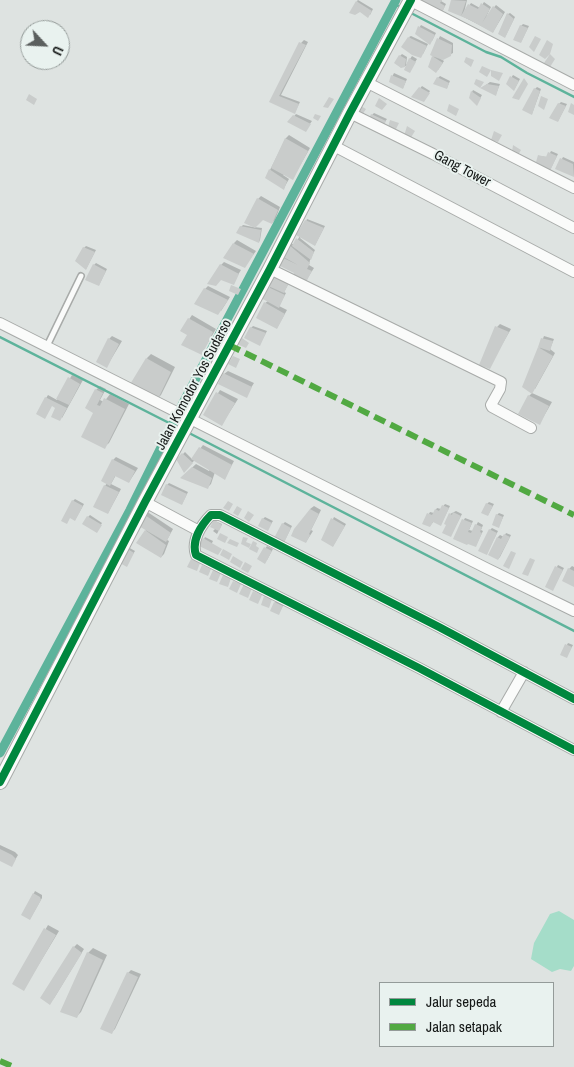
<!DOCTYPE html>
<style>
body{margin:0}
#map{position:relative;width:574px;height:1067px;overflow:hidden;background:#dee3e1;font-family:"Archivo Narrow",sans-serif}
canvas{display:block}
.legend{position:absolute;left:379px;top:982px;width:175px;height:65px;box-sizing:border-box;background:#e9f2ef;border:1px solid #949b99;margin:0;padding:6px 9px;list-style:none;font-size:15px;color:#151817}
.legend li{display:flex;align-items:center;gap:10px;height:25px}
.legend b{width:25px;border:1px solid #949b99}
.north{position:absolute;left:20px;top:20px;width:50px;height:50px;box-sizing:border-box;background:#e9f2ef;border:1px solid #949b99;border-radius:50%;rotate:115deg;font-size:14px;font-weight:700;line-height:20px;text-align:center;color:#151817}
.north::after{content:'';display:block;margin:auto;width:18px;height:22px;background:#5b5f5e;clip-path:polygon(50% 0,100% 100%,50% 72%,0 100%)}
</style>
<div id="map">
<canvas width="574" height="1067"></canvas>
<ul class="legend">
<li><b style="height:6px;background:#00873e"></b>Jalur sepeda</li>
<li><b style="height:6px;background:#51a942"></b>Jalan setapak</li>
</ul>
<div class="north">U</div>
</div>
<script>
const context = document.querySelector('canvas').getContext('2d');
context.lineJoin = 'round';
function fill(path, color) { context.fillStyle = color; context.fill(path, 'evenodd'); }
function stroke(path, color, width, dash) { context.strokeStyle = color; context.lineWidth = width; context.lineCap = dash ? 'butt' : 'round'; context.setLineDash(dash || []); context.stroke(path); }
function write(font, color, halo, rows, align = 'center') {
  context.font = font + ' "Archivo Narrow",sans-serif'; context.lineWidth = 4; context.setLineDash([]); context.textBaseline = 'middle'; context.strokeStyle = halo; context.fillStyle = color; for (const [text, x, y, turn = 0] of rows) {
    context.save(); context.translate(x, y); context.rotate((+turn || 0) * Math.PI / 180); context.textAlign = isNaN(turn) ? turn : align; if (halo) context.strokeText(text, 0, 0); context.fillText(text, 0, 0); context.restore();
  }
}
const green = new Path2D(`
 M559 911 574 920V966L571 971 560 969 552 972 531 959 534 943 550 914Z`);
const shadow = new Path2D(`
 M358 0 373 9 370 15 360 10 357 1Z
 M421 0H442L441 1 446 4 442 12Z
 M452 0H467L464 13 471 3 480 8 484 2 491 7 486 17 496 5 505 12 493 32 450 10Z
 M510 13 515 17 505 37 508 14Z
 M523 24 529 26 521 42V26Z
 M421 25 436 33 432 41 416 33Z
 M411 36 428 44 423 54 409 37Z
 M440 36 453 43V53L441 59 444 61 438 70 429 66 434 55 432 54Z
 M304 40 308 42 281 95 300 102 295 112 275 104 301 43Z
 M402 54 407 57 406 65 412 56 417 59 411 69 407 66H401L400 56Z
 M394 73 407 79 403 88 390 81Z
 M513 75 520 79 515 88 507 84Z
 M440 76 450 81 447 88 438 78Z
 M490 82 500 84 496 94 483 87Z
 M422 86 430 91 425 99 413 97Z
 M537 87 541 89 532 114 535 89Z
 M473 90 482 95 477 104 472 92Z
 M561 102 567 104 558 121 559 104Z
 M374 113 387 119 384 123 372 115Z
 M296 114 312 121 307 128 289 122Z
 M289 135 310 148 293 178 284 174 283 175 289 179 284 188 270 170 286 138Z
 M551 151 558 154 550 170 539 156 548 157Z
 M563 157 574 162V176L557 168Z
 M261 196 280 207 275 220 272 223 262 219 254 227 262 228 260 240 259 242 241 227 243 225 253 227 258 199Z
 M307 219 325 226 315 245 301 236 300 238 315 250 310 260 309 265 314 268 305 282 296 272 277 264 291 243 294 245 300 236Z
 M237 240 256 251 245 266 234 243Z
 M86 246 96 250 86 269 84 248Z
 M224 262 241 270 233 283 221 265Z
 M96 263 107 269 99 285 94 265Z
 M290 281 284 292 286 293 279 306 287 310 277 328 265 303 268 301 269 288 271 286Z
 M208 286 230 297 221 311 205 289Z
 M192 315 216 329 201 354 188 334 181 331Z
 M500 324 511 329 489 367 497 327Z
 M253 326 267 331 260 344 251 328Z
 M112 336 122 341 107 366 109 339Z
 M544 336 554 339 550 349 555 353 535 389 524 386Z
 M151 354 175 367 161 395 157 399 147 358Z
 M228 371 254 383 246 396 224 374Z
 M72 375 83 380 62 418 57 407 53 405 37 413 48 395 57 400Z
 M100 386 106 389 100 400 104 402 110 394 129 404 109 443 104 447 95 412 96 390Z
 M220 390 238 399 222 424 205 414Z
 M532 393 552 402 540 423 529 396Z
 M203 445 234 461 225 478 215 472 211 484 208 487 182 477 196 464 209 471 210 469 195 460 184 470 178 459 185 452 192 459Z
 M116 457 138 468 129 482 116 475 111 484 121 489 108 513 105 486 107 483 113 460Z
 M169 483 188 492 182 504 167 485Z
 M75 499 84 504 75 520 73 501Z
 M489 502 494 504 488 515 487 504Z
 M445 504 450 506 442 522 434 521 430 526 424 523 430 512 434 513 437 508 441 509Z
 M314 506 321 510 311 530 313 531 306 542 310 509Z
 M146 511 173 529 167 540 169 541 164 554 161 557 138 542 147 529 139 524Z
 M456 511 462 514 452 533 450 514Z
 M499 513 504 515 500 524 497 515Z
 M90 515 102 523 98 529 88 517Z
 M265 517 273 521 269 527 263 519Z
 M334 517 346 524 333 546 323 539Z
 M465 518 473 521 469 530 473 531 478 522 483 525 481 530 483 531 477 543 454 538Z
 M215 521 222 524 217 534 213 531 216 528 212 526Z
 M285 522 292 526 284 542 283 524Z
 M492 528 498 531 488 551 490 530Z
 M506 533 511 535 500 557 498 559 490 555 498 537 500 535 504 537Z
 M205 537 213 541 210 547 204 539Z
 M267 546 273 549 267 560 258 558Z
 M128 547 135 551 126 565Z
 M558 565 564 568 553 589 547 586Z
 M572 566 574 567V585L569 569Z
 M276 601 284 604 279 613 275 603Z
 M568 643 573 645 567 656 562 654Z
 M0 845 15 852 18 855 12 865 0 859Z
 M35 891 42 895V898L30 919 23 915Z
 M48 925 59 931 24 989 14 984Z
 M77 944 84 949 53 1000 74 947Z
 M93 948 107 955 81 1012 76 1017 88 953Z
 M131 970 141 974 115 1029 112 1032 128 973Z`);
const stream = new Path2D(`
 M394 4 402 8
 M409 12 486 52 501 57 527 73 574 97
 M0 337 179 428
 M189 433 574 631`);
const canal = new Path2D(`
 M0 753 130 510 184 401 396 0`);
const building = new Path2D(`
 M418 0H442L440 3 445 6 442 13Z
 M451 0 466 1 461 16 468 4 478 9 481 3 490 9 482 23 493 6 503 14 493 33 470 20 448 11Z
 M356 1 372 11 368 18 360 12 355 15 349 13Z
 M507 13 514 19 505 38 498 34Z
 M520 25 528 28 521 43 513 40Z
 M418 26 435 35 430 45 415 34Z
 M535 36 541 39 534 52 529 47Z
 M408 37 427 46 421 58 412 55 401 47Z
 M437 38 452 45 451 56 443 60 432 56 443 63 436 73 428 67 432 56 430 55Z
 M547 40 553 44 550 54 555 59 550 67 544 63 550 54 545 59 539 55Z
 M299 42 306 45 279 96 299 104 295 114 269 102Z
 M399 55 406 59 405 67 401 68 394 63Z
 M466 57 474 60 471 67 464 62Z
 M409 58 416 62 410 73 404 70Z
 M482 66 491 70 487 77 479 72Z
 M491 70 503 73 499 81 491 76Z
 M391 75 406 81 403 89 389 82Z
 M510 76 519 81 514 91 506 84Z
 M437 77 449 83 447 89 433 84Z
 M524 78 528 84 519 100 512 98Z
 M476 79 484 82 480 88 474 84Z
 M487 84 499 86 496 96 480 88Z
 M419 87 430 93 424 102 411 97Z
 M534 88 540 91 532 115 522 110Z
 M471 91 481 98 477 106 469 98Z
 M29 94 37 99 34 105 26 100Z
 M541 96 548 99 544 110 538 106Z
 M329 97 334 99 328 108 323 107Z
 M379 98 387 104 382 110 375 106Z
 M558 103 566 106 558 122 549 118Z
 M571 103 574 105V115L568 112Z
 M449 104 459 109 456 116 447 111Z
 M359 105 366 109 362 115 355 111Z
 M315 114 321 116 318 121 313 118Z
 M371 114 386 121 383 127 369 119Z
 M293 115 311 124 306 132 287 122Z
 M390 120 399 123 395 131 388 127Z
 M407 126 415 131 410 139 404 136Z
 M494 131 502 135 498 142 491 140Z
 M285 138 308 151 293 180 271 168Z
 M513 145 521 150 518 155 512 152Z
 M548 152 557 156 550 171 536 162 538 155 546 157Z
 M560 158 573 164 574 177 555 169Z
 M269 169 287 181 284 190 265 178Z
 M257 198 278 210 272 224 263 220 255 228 244 223Z
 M305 220 324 228 315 246 296 235Z
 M240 226 261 230 259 243 236 233Z
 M296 238 314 252 311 260 292 246Z
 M233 243 254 254 245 268 223 258Z
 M288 244 310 263 307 269 312 271 305 284 292 278 294 273 276 264 279 256 298 265 280 255Z
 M83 247 95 252 86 270 75 261Z
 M93 264 106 271 99 286 85 280Z
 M220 264 239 274 234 285 221 280 216 286 207 284Z
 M271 274 289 283 284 293 266 285Z
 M231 285 241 289 238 295 229 291Z
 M268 287 285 295 279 308 261 298Z
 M204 288 228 300 218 315 194 304Z
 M264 302 285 314 277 329 256 318Z
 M188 318 213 332 202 355 181 345 187 335 180 331Z
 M495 326 509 332 490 369 479 365Z
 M250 327 266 333 260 346 244 338Z
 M108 338 119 344 107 368 96 362Z
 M242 338 249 343 246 348 237 344Z
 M541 338 553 341 550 351 538 347Z
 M538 347 553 356 532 394 522 387Z
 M233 356 240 359 236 368 228 364Z
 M146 358 171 372 157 401 129 386Z
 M223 373 252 387 247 398 218 384Z
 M68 377 80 384 69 405 56 399Z
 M95 389 103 393 97 405 100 406 104 398 125 409 105 449 81 437 93 413 85 408Z
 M216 392 235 403 222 426 203 415Z
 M528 395 549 406 540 425 518 414Z
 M45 397 67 408 60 421 51 417 55 408 52 406 45 419 36 414Z
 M199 447 232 465 225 480 191 459Z
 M182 453 193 463 184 473 176 459Z
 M112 459 135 471 129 483 115 476 110 486 101 481Z
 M192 467 212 478 208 489 180 478Z
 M166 484 187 494 182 505 161 495Z
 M104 485 119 492 108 514 93 507Z
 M72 500 83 506 75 521 70 518 67 524 61 521Z
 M228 501 233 504 229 511 223 508Z
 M486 503 493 506 488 516 481 513Z
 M442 505 449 508 441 526 433 522 430 527 422 524 427 513 432 515 435 509 439 511Z
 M237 506 242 509 238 516 233 513Z
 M310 509 319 514 309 534 310 535 306 543 291 536 294 529Z
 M248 511 254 515 249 522 244 518Z
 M453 512 461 516 451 537 442 533 446 525 444 524 449 513 452 515Z
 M142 513 171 533 166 542 137 525Z
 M496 514 503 517 499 528 492 525Z
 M87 516 102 525 97 533 82 524Z
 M262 518 272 523 268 531 258 526Z
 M331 518 345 526 333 547 321 540Z
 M462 519 472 523 468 532 471 533 475 524 482 527 480 532 482 533 476 547 468 544 467 545 453 539Z
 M214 520 222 525 219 531 210 527Z
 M282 523 291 528 283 545 273 540Z
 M489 529 497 533 487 555 478 551Z
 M145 530 166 545 161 558 136 543Z
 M220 533 228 537 225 543 217 539Z
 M504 534 510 537 498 560 488 555 497 537 501 539Z
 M243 537 248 538 246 542 251 544 249 548 241 544Z
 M203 538 222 549 218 555 199 546Z
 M230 539 239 543 237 547 227 543Z
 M253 541 257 543 256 546 259 548 257 553 249 549Z
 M264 547 272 551 265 564 257 559Z
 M126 548 134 553 127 567 118 562Z
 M223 549 232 554 229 560 220 555Z
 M511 551 516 553 509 569 503 566Z
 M233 556 243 562 240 568 230 562Z
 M530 558 535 560 528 576 522 574Z
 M191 559 200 563 197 571 187 567Z
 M245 562 252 566 248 573 241 569Z
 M202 565 211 569 208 576 199 572Z
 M555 566 563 570 553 591 545 587Z
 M568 568 574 571V587L562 581Z
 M213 570 221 573 217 582 209 579Z
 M223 575 231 578 228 587 219 584Z
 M233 581 241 584 237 593 229 589Z
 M244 584 252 588 248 598 239 594Z
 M253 591 262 595 258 604 249 600Z
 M264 596 272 599 269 608 261 605Z
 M274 602 283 606 279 615 270 611Z
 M565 644 572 647 567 658 560 655Z
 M0 849 12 855 16 859 12 867 0 861Z
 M33 893 40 897 41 900 30 920 21 915Z
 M44 928 56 935 24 991 12 984Z
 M73 946 82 953 50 1005 40 998Z
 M87 952 103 960 77 1018 60 1012Z
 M127 972 138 977 112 1034 100 1029Z`);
const lane = new Path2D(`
 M47 346 81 276`);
const street = new Path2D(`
 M411 1 574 85
 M366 82 574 188
 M350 113 433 154 574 228
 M334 146 574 272
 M270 269 501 382 500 389 491 405 492 407 531 428
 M0 323 486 568 574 611
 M145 502 199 531
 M574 699 439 627 220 515H211C201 525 191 541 196 555L419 668 574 750
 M501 712 524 672`);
const secondary = new Path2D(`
 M0 782 145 502 270 269 350 113 411 0`);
const quiet = new Path2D(`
 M229 345 574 515
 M0 1061 14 1067`);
const cycleway = new Path2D(`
 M574 699 439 627 220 515H211C201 525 191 541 196 555L419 668 574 750
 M0 782 145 502 270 269 350 113 411 0`);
const streetNames = [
 ["Gang Tower",462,169,28],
 ["Jalan Komodor Yos Sudarso",194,385,-62]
];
fill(green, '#a5ddc9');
fill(shadow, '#0003');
stroke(stream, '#5db39b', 2.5);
stroke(canal, '#5db39b', 9);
fill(building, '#c9cccb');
stroke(lane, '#a8aba9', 8);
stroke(street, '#a8aba9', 12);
stroke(secondary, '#a8aba9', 16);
stroke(lane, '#fafbfa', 5);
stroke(street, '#fafbfa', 10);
stroke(secondary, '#fafbfa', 14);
stroke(quiet, '#51a942', 6, [12, 6]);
stroke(cycleway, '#00873e', 8);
write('14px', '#151817', '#e9f2ef', streetNames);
</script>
